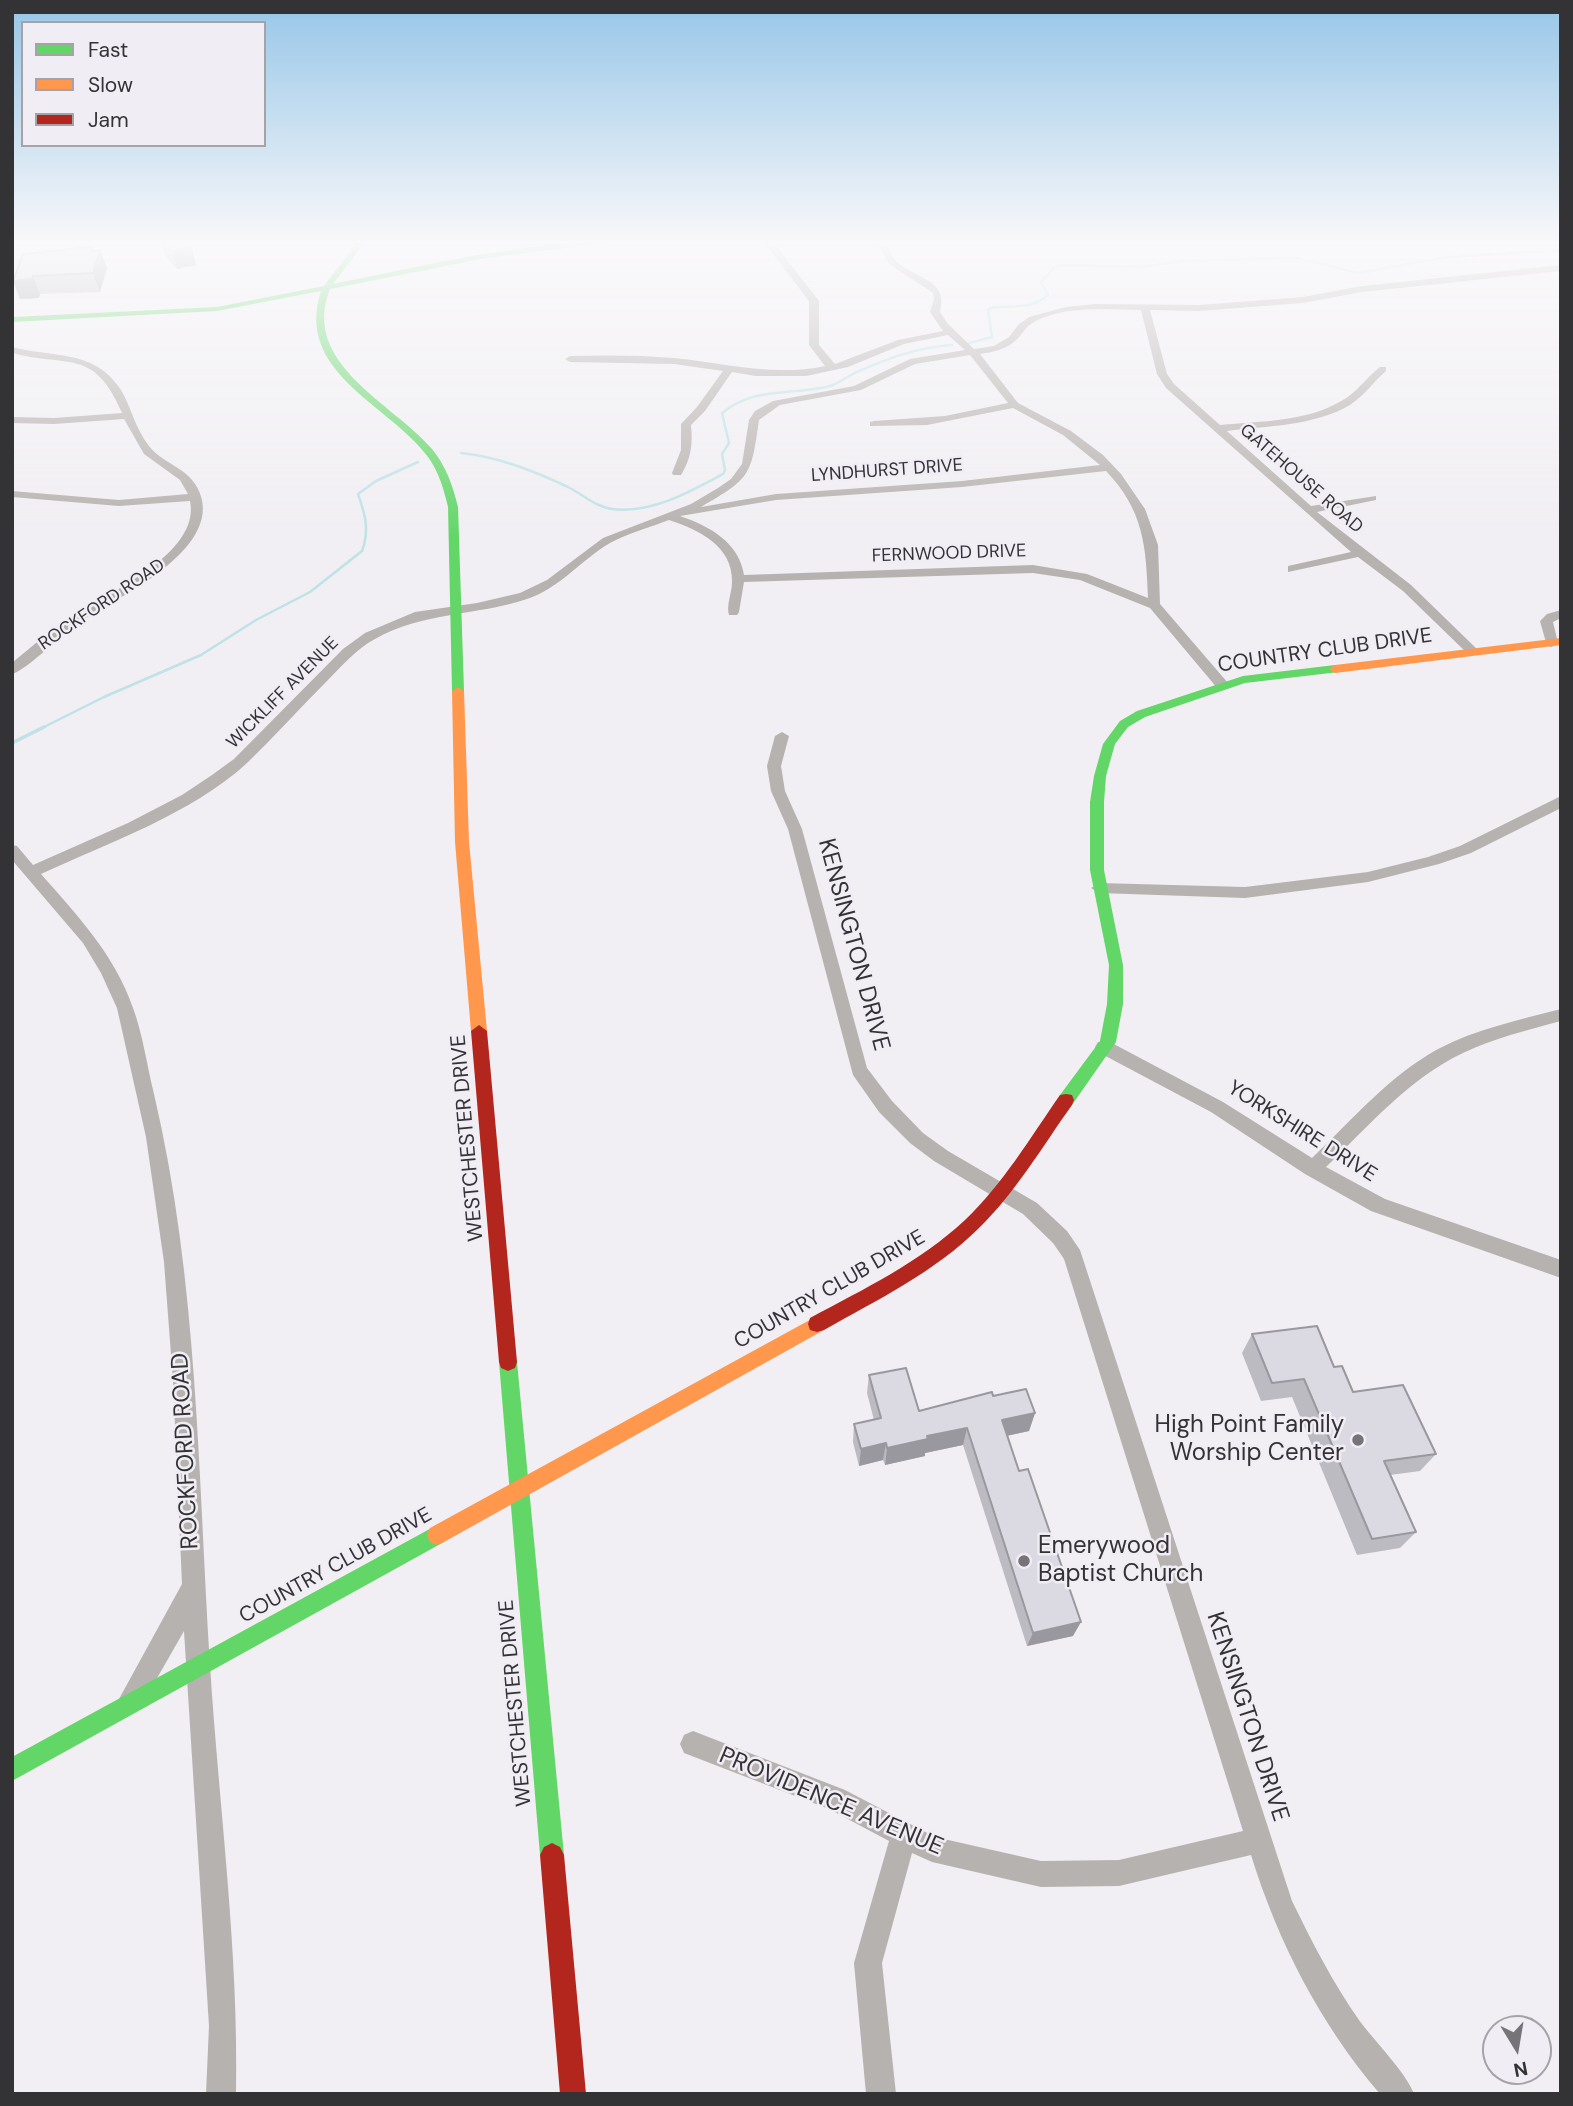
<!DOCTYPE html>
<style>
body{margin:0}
#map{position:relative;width:1573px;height:2106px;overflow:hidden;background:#f1eff3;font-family:"DM Sans",sans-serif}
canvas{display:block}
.frame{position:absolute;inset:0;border:14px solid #333235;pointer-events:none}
.legend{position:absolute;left:21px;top:21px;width:245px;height:126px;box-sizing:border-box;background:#f1edf5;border:2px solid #a5a2a8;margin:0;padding:9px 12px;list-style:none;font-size:21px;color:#333235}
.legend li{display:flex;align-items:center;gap:14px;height:35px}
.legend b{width:35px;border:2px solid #a5a2a8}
.north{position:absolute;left:1482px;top:2015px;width:70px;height:70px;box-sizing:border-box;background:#f1edf5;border:2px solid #a5a2a8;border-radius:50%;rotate:169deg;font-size:19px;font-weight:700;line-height:28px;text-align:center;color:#333235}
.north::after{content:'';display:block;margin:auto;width:24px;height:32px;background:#767478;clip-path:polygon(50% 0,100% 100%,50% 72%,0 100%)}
</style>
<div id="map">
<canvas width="1573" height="2106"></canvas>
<div class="frame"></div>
<ul class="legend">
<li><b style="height:9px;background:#63d668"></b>Fast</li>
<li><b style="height:9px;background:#ff974d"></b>Slow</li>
<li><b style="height:9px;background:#b3261e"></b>Jam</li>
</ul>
<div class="north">N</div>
</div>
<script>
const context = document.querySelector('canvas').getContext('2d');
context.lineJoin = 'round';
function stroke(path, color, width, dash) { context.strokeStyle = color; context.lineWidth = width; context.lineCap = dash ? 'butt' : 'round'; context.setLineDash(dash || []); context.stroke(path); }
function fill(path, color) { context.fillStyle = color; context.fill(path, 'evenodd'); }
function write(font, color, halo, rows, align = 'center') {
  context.font = font + ' "DM Sans",sans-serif'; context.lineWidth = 5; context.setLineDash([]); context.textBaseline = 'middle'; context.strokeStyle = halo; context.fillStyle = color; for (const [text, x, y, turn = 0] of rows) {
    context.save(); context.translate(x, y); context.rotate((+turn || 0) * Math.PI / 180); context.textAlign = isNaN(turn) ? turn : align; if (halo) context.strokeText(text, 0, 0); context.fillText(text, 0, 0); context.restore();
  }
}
const streamFar1 = new Path2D(`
 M969 343 992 337 988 310 991 308C1011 305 1032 310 1048 295L1041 282 1055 267 1062 265 1140 267 1183 261 1297 258 1358 273 1448 257 1561 250
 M461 453C499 457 534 471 568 487 582 494 596 507 612 509 651 514 690 492 723 474L725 470 722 454 729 443 722 413C755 386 791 396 830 386 840 383 849 375 859 371 889 358 919 347 952 345
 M40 729 104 697 201 655 256 620 310 592 362 551C370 530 365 514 358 494L376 481 418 462`);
const stream = new Path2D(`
 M12 743 44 727`);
const street = new Path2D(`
 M764 242H773L819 301V345L835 364 898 340 943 331 930 312 934 299 933 293 889 264 877 242H885C889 248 892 257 897 262 917 279 949 280 940 312L948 324 974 349 994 346 1009 337 1019 324 1029 317 1066 307 1095 304 1199 305 1303 297 1362 286 1561 265V271L1362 292 1303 303 1199 311 1150 310 1167 374 1174 384 1220 425C1261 421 1307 422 1343 400 1357 392 1367 377 1380 367H1386V371C1374 381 1364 396 1350 405 1314 426 1267 426 1227 431L1311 506 1376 496V500L1317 512 1411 585 1479 651 1478 654H1468L1403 591 1358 557 1288 572V566L1351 552 1166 388 1157 374 1141 310C1107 310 1065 305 1034 322 1025 327 1022 335 1015 341 1005 350 992 352 980 354L1018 403 1071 431 1103 455 1121 474 1145 509 1158 545 1160 604 1228 683V689H1218L1150 608 1080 580 1033 573 744 582 739 612 737 615H729C726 605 732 593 732 582 733 546 699 530 669 520 651 527 628 533 610 543 581 560 560 588 527 599 476 616 422 612 375 639 356 649 342 666 327 681 300 708 274 737 246 764 191 814 108 843 41 874 77 915 115 955 133 1008 143 1035 147 1066 154 1094 198 1281 198 1474 210 1665 219 1808 239 1951 236 2094H206L209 2026 184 1631 140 1708 131 1711 122 1708 119 1699 182 1584 173 1381 164 1262 146 1137 117 1008 101 973 83 943 12 860V845L17 846 33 865 128 823 182 795 212 775 234 759 343 649 365 633 415 612 477 603 520 593 547 580 603 538 691 504 718 488 731 479 742 464 749 420 755 411 773 401 854 386 910 359 965 350 948 335 904 344 848 367 806 376H756L732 372 705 411 691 425C693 444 691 459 681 475H673L672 473 681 450V424L697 407 723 371 674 364 570 362 565 359 570 356C605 355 639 355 674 358 725 363 774 377 825 366L809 345V301ZM970 355 1008 403 945 416 874 421 870 422V426L927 425 1013 408 1063 435 1100 465 962 481 776 494 701 507C751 478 751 476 759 420L780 405 861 390 915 364ZM1106 471C1144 511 1146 546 1148 598L1087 574 1033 565 744 575C739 542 709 526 680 516L776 500 962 487Z
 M12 347C53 358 95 349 121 390 132 409 135 428 149 446 162 463 186 467 197 487 229 545 122 596 84 619 64 631 29 669 12 674V663C30 648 48 632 68 619 104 594 201 555 190 501L119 506 12 497V491L119 500 188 494 180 480 144 454 124 419 54 424 12 423V417L54 418 122 413C94 347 68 368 12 353Z
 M1561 610V618L1553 622 1558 643 1552 647 1547 646 1540 621 1547 614Z
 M782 732 789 736 781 766 785 791 802 829 867 1068 892 1101 923 1133 948 1151 1037 1203 1067 1231 1080 1250 1292 1901C1312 1942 1333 1983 1359 2020 1375 2042 1405 2071 1414 2094H1380C1320 2024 1278 1942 1251 1855L1119 1886 1041 1887 932 1862 912 1853 882 1963 896 2094H866L854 1963 889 1841 829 1809 684 1753 680 1744 684 1735 693 1731 845 1790 935 1837 1041 1861 1119 1860 1243 1831 1064 1259 1053 1243 1023 1214 934 1161 910 1143 879 1112 853 1075 788 829 771 791 767 766 775 736Z
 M1561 796V808L1471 853 1439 864 1368 882 1245 898 1099 893 1091 888 1099 883 1245 887 1368 872 1428 857 1460 846Z
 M1561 1009V1021C1528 1030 1494 1038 1463 1053 1408 1079 1369 1126 1326 1167L1385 1199 1561 1260V1278L1371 1211 1305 1174 1211 1112 1098 1052 1095 1047 1098 1042H1110L1223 1102 1312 1158C1352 1120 1389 1076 1438 1049 1476 1029 1519 1020 1561 1009Z`);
const fast = new Path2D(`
 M357 242H365L333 284C424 266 518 242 612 242L486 258 330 289C300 364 393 403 432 449 446 466 453 486 458 507L464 691 458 695 452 691 448 507C444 490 439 472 428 457 389 404 294 373 321 291L217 311 12 322V317L217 307 324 286Z
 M1335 665 1339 666V672L1245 683 1145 717 1128 727 1115 744 1106 776 1104 802V870L1123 965V1004L1116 1042 1072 1105H1060L1058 1100 1060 1095 1100 1041 1107 1004 1109 965 1090 870V802L1094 776 1103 744 1120 721 1137 711 1243 676Z
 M508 1353 515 1356 517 1362 564 1855 560 1863 552 1867 544 1863 540 1855 499 1362 501 1356Z
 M437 1525 444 1528 447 1535 444 1542 12 1781V1757Z`);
const slow = new Path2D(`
 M1561 638V645L1335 673 1329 669 1335 665Z
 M458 687 464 691 469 842 487 1031 479 1037 471 1031 455 842 452 691Z
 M817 1316 824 1318 826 1324 824 1330 444 1542 437 1545 430 1542 427 1535 430 1528Z`);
const jam = new Path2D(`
 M479 1025 487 1031 517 1362 515 1368 508 1371 501 1368 499 1362 471 1031Z
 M1066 1094 1072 1095 1074 1100 1072 1105C1042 1147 1016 1192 979 1228 935 1272 877 1300 824 1330L817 1332 810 1330 808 1324 810 1318C864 1289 920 1262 965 1220 1003 1184 1030 1138 1060 1095Z
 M552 1843 560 1847 564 1855 586 2094H560L540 1855 544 1847Z`);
const wall = new Path2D(`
 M161 242H187L191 247 196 265 177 269 165 256Z
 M100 250 107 268 100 292 40 294 39 298 20 299 13 281 92 251Z
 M1252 1334 1334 1367 1353 1392 1436 1454 1420 1471 1390 1475 1416 1532 1400 1548 1357 1555 1292 1397 1261 1401 1242 1353Z
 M869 1375 919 1411 993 1396 1035 1413 1029 1431 1007 1436 1073 1636 1027 1646 963 1445 925 1453V1456L885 1465 883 1460 859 1466 853 1442 854 1424 874 1420 867 1393Z`);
const shadedWall = new Path2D(`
 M191 247 196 265 177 269 172 251Z
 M100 250 107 268 100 292 93 273Z
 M33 276 40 294 39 298 20 299 13 281Z
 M1035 1413 1029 1431 996 1438 1002 1420Z
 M967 1428 963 1445 925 1453V1456L885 1465 887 1448 927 1436Z
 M886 1443 883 1460 859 1466 861 1449Z
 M1081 1622 1073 1636 1027 1646 1033 1633Z`);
const building = new Path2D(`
 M163 242H187L191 247 172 251Z
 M91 247 92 251 100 250 93 273 33 276 32 279 13 281 23 254Z
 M1317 1326 1334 1367 1342 1366 1353 1392 1403 1385 1436 1454 1384 1461 1416 1532 1372 1539 1304 1379 1272 1383 1252 1334Z
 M906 1368 919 1411 992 1392 993 1396 1026 1389 1035 1413 1002 1420 1019 1471 1028 1469 1081 1622 1033 1633 967 1428 927 1436 928 1439 887 1448 886 1443 861 1449 854 1424 881 1418 869 1375Z`);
const markers = [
 [1358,1440,7,"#767478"],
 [1024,1561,7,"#767478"]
];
const farStreetnames = [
 ["LYNDHURST DRIVE",887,471,-4],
 ["GATEHOUSE ROAD",1301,479,41],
 ["FERNWOOD DRIVE",949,554,-2],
 ["ROCKFORD ROAD",102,605,-34],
 ["WICKLIFF AVENUE",283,693,-45]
];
const streetNames = [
 ["COUNTRY CLUB DRIVE",1325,651,-8],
 ["YORKSHIRE DRIVE",1302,1132,32],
 ["WESTCHESTER DRIVE",468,1138,-95],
 ["COUNTRY CLUB DRIVE",830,1290,-30],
 ["COUNTRY CLUB DRIVE",336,1566,-29],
 ["WESTCHESTER DRIVE",516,1703,-95]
];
const nearStreetnames = [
 ["KENSINGTON DRIVE",853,945,75],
 ["ROCKFORD ROAD",186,1451,-93],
 ["KENSINGTON DRIVE",1247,1717,72],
 ["PROVIDENCE AVENUE",831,1802,23]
];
const nearPoinames = [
 ["High Point Family",1344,1426],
 ["Worship Center",1344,1454],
 ["Emerywood",1038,1547,"left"],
 ["Baptist Church",1038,1575,"left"]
];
stroke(streamFar1, '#bee2e5', 2.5);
stroke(stream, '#bee2e5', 3.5);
fill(street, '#b6b2af');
fill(fast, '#63d668');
fill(slow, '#ff974d');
fill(jam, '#b3261e');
fill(wall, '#bcbbc2');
fill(shadedWall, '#99989e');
fill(building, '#dbd9e2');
stroke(building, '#99989e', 2);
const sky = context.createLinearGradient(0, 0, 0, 537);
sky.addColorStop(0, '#97c6e7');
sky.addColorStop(0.45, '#f9f8fa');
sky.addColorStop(1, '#f9f8fa00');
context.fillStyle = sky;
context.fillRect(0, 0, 1573, 537);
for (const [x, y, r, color] of markers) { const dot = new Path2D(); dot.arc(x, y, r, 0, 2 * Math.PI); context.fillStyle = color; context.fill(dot); stroke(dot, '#f1edf5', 2.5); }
write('18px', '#333235', '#f1edf5', farStreetnames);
write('21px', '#333235', '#f1edf5', streetNames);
write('24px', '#333235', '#f1edf5', nearStreetnames);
write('24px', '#333235', '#f1edf5', nearPoinames, 'right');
</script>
